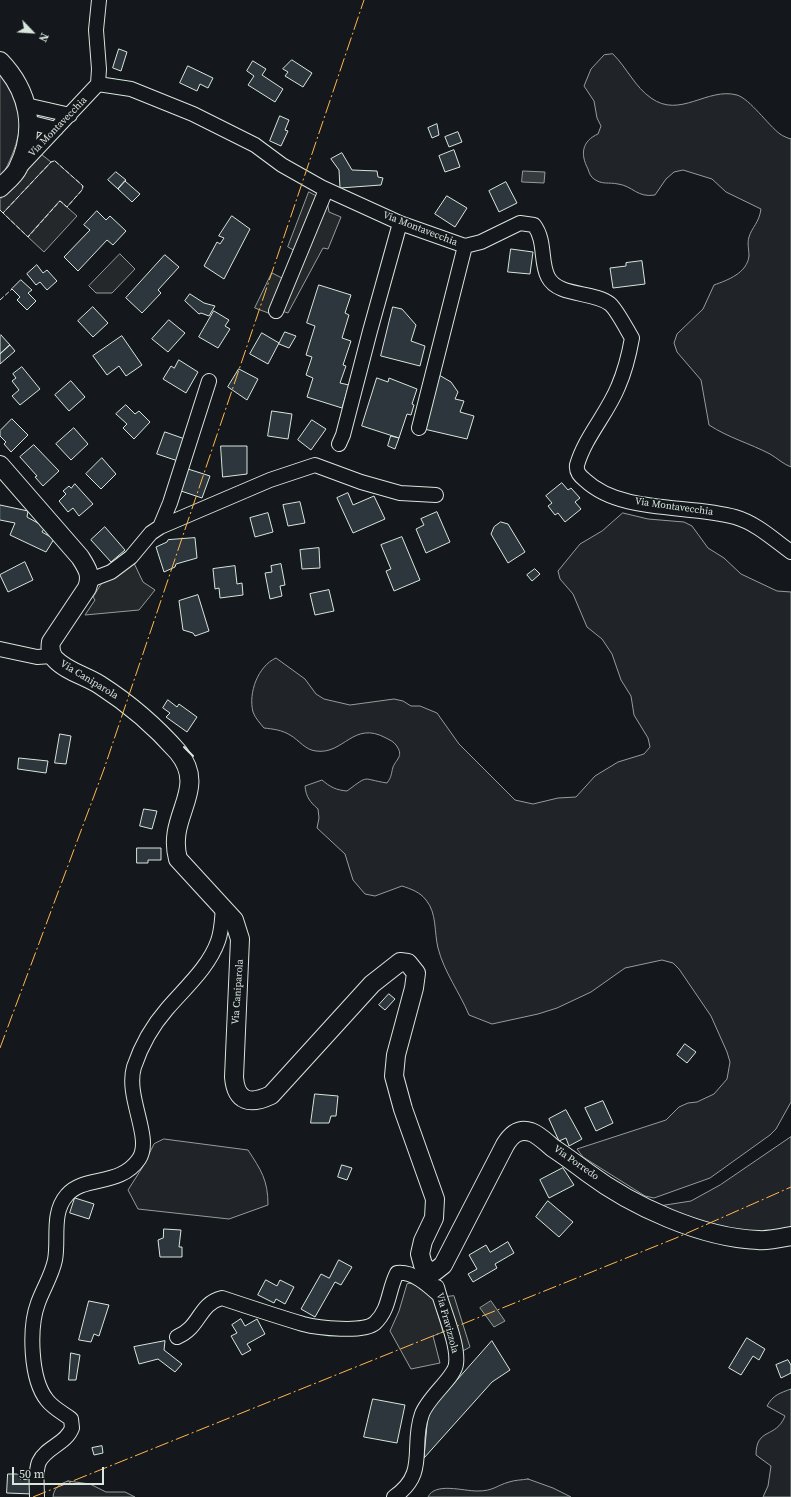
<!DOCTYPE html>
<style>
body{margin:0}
#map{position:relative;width:791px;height:1497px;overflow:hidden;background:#14181c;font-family:"Source Serif 4",serif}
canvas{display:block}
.north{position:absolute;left:12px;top:12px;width:40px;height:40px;-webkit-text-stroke:3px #14181c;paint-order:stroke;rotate:115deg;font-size:11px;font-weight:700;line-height:16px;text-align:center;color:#d8e6dc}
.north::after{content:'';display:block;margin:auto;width:14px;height:18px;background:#d8e6dc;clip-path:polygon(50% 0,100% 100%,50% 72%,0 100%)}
.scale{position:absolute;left:12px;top:1467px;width:92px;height:18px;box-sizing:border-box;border:2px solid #d8e6dc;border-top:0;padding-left:5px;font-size:12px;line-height:14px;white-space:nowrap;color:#d8e6dc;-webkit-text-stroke:3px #14181c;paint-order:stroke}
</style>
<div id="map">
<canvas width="791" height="1497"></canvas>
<div class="north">N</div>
<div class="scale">50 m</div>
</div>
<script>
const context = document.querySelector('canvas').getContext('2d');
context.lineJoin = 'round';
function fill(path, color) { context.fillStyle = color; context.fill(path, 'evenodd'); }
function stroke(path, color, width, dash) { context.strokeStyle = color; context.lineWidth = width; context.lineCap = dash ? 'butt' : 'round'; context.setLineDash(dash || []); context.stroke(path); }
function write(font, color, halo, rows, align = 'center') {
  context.font = font + ' "Source Serif 4",serif'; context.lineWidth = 3; context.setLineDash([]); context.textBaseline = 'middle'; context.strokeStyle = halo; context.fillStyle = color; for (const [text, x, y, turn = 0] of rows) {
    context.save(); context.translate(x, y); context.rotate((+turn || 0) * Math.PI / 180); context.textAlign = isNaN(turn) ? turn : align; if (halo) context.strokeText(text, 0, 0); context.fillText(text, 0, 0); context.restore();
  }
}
const green = new Path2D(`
 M613 54C627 68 635 87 651 98 680 119 707 87 737 95 750 99 768 125 780 134 783 136 787 138 791 139V467C783 464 777 458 770 454 749 443 729 438 709 425L701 380 677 352 674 343 677 334 703 309 714 285C728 280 747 273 749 256 749 250 747 243 749 237 752 227 759 223 761 209L726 192 712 179 683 170 674 172 666 179 655 195C637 198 633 186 618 184 609 182 602 185 594 179 591 177 589 173 588 169 580 154 582 141 598 134L601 126 597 118 594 101 584 86 591 69 604 55Z
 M0 72C4 78 10 84 13 90 27 121 17 148 2 176L0 174Z
 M55 161 83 186 82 190 67 207 60 201 28 237 3 213 51 162Z
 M623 513 648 519 684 522 692 526 708 548 724 558 741 574 777 591 791 592V1102L776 1129 770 1135 710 1178 654 1198 645 1196 583 1157 577 1149 666 1120 679 1107 688 1103 697 1102 714 1094 727 1079 730 1062 727 1052 711 1016 679 969 673 963 662 960 625 968 591 992 557 1008 538 1014 492 1024 469 1015C460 993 444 972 438 948 434 932 437 913 426 900 420 892 411 889 402 886L375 896 365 894 353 880 345 854 317 828 319 818 318 809C310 802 306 797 305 786L322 780C330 787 336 790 347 791 370 774 361 779 387 783 392 776 391 774 393 767 397 758 404 756 396 745 394 742 390 740 386 738 353 720 344 755 316 751 305 750 299 740 290 735 282 730 273 729 264 728 260 723 255 718 253 712 248 693 258 666 276 658L305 679 316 694 324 699 350 705 394 699 403 701 411 706H420L437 713 459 744 515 800 533 804 558 798 576 797 595 776 618 762 644 754 650 747 648 738 634 715 631 696 621 680 612 654 602 639 587 627 573 594 560 579 558 571 580 544 602 531Z
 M791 1137V1227C747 1242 700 1219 659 1206L691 1201 720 1185Z
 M164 1139 248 1150C261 1170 268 1180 268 1205L229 1219 138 1209 128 1190 142 1168 154 1144Z
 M791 1389V1497H763L768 1486 771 1466 756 1455C756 1427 776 1439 785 1416L767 1406C773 1395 780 1393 791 1389Z
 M528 1479 553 1488 571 1497H428C435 1482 463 1491 477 1491 494 1491 495 1486 509 1482 515 1480 522 1480 528 1479Z
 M68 1481 90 1484 106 1492H125L135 1497H53C54 1488 59 1484 68 1481Z`);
const parking = new Path2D(`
 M41 154 51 162 3 213 0 210V200Z
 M309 192 320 198 297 252 288 247Z
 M327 200 329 212 341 217 328 249 323 248 288 313 279 310Z
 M60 201 77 216 44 252 28 237Z
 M120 254 135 269 112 293H96L89 286Z
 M272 273 286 280 271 314 255 308Z
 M133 561 143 582 155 590 139 610 85 615 95 600 93 597 103 581Z
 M417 1283 433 1297 443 1332 433 1336 440 1363 411 1369 390 1331 399 1311 407 1284Z
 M454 1296 470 1347 461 1352 446 1297Z`);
const water = new Path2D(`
 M523 171 545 172 544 183 522 182Z
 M491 1301 505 1321 494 1327 480 1308Z`);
const building = new Path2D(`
 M119 49 127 52 121 71 113 68Z
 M292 60 312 73 303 87 285 76 288 72 283 69Z
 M253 61 266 69 262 75 283 89 275 102 248 85 254 76 247 71Z
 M188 66 213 78 208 88 200 84 197 91 180 83Z
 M280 116 289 120 285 130 288 131 281 146 270 141Z
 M437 124 439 135 432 138 428 128Z
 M458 132 462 142 449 147 445 137Z
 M454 150 460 167 445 172 439 156Z
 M342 153 352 170 377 171 378 177 383 178 381 185 340 188 339 170 331 159Z
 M116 172 126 180 118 189 108 180Z
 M125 181 140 194 132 202 118 189Z
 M506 182 517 203 499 212 489 191Z
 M447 196 467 208 455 227 435 214Z
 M97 211 106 220 110 216 126 231 113 245 107 240 78 271 64 257 90 230 84 225Z
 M232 216 250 229 224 279 204 266 217 242 220 244 224 238 219 236Z
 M511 249 533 252 530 274 508 272Z
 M165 255 179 267 158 290 161 293 142 313 126 298Z
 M642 261 645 284 613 288 610 268 626 266V263Z
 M37 265 43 273 47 270 57 281 47 290 40 282 36 285 27 274Z
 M21 280 32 290 28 293 36 301 27 310 17 300 20 297 12 289Z
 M319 285 351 295 345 313 349 315 342 338 351 341 343 365 346 366 340 383 349 385 342 408 307 397 313 378 306 375 312 357 306 355 315 326 307 323Z
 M190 294 204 303 215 306 209 316 201 313 199 314 185 301Z
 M93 307 108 323 93 337 78 321Z
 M393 307 402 309 416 325 411 341 425 346 420 366 381 356Z
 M214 311 229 320 225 326 230 329 218 348 199 337Z
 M169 320 185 333 168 352 152 339Z
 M285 332 296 336 289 348 279 344Z
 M262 333 279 343 268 364 250 354Z
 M1 335 10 345 0 354V336Z
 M122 336 142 365 126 376 119 366 107 375 93 356Z
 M10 345 15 351 0 364V354Z
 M179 360 198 372 186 393 163 379 171 366 174 368Z
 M22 367 40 389 20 405 12 396 19 390 12 381 16 378 13 374Z
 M239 369 258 379 247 400 228 387Z
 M439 375 451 382 458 392 455 399 464 401 460 412 474 416 467 439 424 429Z
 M377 378 388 382 389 378 417 389 412 404 414 405 411 415 407 414 399 438 362 426Z
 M71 381 85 397 69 411 55 395Z
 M126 405 135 414 139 411 150 422 134 439 123 428 127 424 116 414Z
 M272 411 292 414 288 439 268 436Z
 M12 419 28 435 11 452 4 444 6 442 0 436V431Z
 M312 420 326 429 311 450 298 440Z
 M74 428 88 444 71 460 56 444Z
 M165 432 185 439 178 461 157 454Z
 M391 436 399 438 395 449 388 446Z
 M34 445 59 471 43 486 35 477 37 476 20 457Z
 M221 446H247V474L223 477Z
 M102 458 116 474 101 489 86 474Z
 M188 469 210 476 202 498 181 491Z
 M562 483 568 490 571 488 580 498 575 502 581 509 565 522 558 513 555 515 548 506 552 503 546 496Z
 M75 484 93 504 79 516 73 508 68 512 59 501 66 494 63 491 69 486 71 488Z
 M348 493 353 505 374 496 385 519 353 533 337 498Z
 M300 502 305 523 288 526 283 505Z
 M0 505 28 511 27 517 45 527 42 532 54 539 46 552 10 535 15 523 0 520Z
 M437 512 450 542 426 553 416 529 424 525 421 519Z
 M268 513 273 532 255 537 250 518Z
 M501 522 508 524 525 552 508 563 491 534 494 527Z
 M105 527 125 550 111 562 91 540Z
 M402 537 420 580 394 591 386 571 391 569 381 545Z
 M195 538 197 558 176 564 175 567 164 572 156 547 167 542 168 540Z
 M319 548 320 568 302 569 300 550Z
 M25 562 33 580 8 592 0 575Z
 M281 564 285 585 280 586 282 596 270 599 265 573 272 572 271 566Z
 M235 566 237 584 242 583 243 595 220 598 219 588 215 589 213 569Z
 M535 569 540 574 532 581 527 575Z
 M329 590 334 611 315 615 310 594Z
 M198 595 209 631 195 636 193 633 183 630 179 601Z
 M168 700 177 707 179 704 197 717 187 732 166 717 170 713 163 708Z
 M60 734 71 736 66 764 55 763Z
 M19 758 48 761 46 773 18 769Z
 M144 809 157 811 152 829 140 826Z
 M137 848H161V860H148V863H137Z
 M389 994 395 999 385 1010 379 1005Z
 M685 1044 696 1052 687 1063 677 1055Z
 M315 1094 338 1096 336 1116H331L329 1123H311Z
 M603 1101 613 1123 596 1131 585 1108Z
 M566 1110 582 1139 569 1146 566 1138 559 1141 549 1119Z
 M342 1165 352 1168 347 1180 338 1177Z
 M563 1168 574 1185 549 1198 540 1180Z
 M75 1198 94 1204 89 1219 70 1213Z
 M548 1201 573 1222 559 1237 536 1217Z
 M164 1229 181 1230 179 1247H182V1257H160L158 1240 163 1238Z
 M508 1242 514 1253 495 1264 497 1268 473 1282 468 1274 477 1269 469 1255 486 1245 490 1252Z
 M339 1260 352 1267 341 1285 335 1282 315 1317 301 1309 321 1274 329 1278Z
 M266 1280 277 1286 280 1280 294 1287 285 1304 276 1299 274 1303 258 1295Z
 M89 1301 109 1305 99 1336 94 1334 91 1342 79 1340Z
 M241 1319 245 1326 257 1319 265 1334 247 1344 251 1350 242 1355 231 1336 237 1333 232 1325Z
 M747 1338 765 1349 759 1360 753 1356 741 1375 729 1368Z
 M165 1341 164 1350 182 1364 175 1372 158 1359 139 1364 134 1347Z
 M492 1341 510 1370 492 1382 424 1458 428 1413Z
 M71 1353 80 1355 76 1380H69Z
 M788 1360 791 1365V1373L781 1378 776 1365Z
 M373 1399 405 1405 397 1443 364 1437Z
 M102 1446 103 1453 94 1455 92 1448Z
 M8 1474H20V1479L34 1480 33 1494 7 1493Z`);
const minor = new Path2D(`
 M98 84 131 89 193 114 255 145 282 165 321 187 400 223 465 246 481 242 520 223 534 225C546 241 540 262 548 277 558 297 594 291 610 304 617 310 627 330 632 338 629 355 625 371 618 387 607 414 585 437 577 465 576 472 580 476 585 480 621 514 689 504 735 517 756 523 773 539 791 552
 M26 105 70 115
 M28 122 56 129
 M20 167 98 84 99 69 96 30 99 0
 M276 311 326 190
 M419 428 465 246
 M339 444 343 435 370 331 400 223
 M160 527 270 480 315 465 361 482 400 493 436 495
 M90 580 111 572 131 557 151 533 160 527 170 503 209 381
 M0 649 37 657 52 656
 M177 1337C201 1327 198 1304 222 1298 249 1307 276 1316 303 1324 318 1328 364 1333 375 1323 390 1309 388 1290 397 1273 413 1271 428 1285 439 1295
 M37 1497C37 1487 35 1471 39 1462 46 1447 66 1444 72 1428L71 1419C63 1413 53 1408 47 1400 30 1379 29 1327 38 1303 43 1289 52 1275 55 1260 59 1239 51 1213 67 1195 84 1175 120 1187 139 1159 153 1138 125 1097 134 1067 141 1046 153 1025 167 1009 185 988 209 967 218 941 222 930 222 918 223 907
 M394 1497C429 1473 410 1447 422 1414 428 1397 455 1377 456 1364 459 1344 442 1308 437 1287`);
const major = new Path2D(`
 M0 61C29 91 37 129 18 168 15 175 6 182 0 188
 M0 465 80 557C87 568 92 575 87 588L51 642C50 648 50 654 55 659 66 671 86 676 100 685 128 703 156 727 178 752 209 790 166 815 178 859L234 920 240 939 234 1077C236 1102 250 1105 271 1095L372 984 400 962 408 963 416 973 414 988 396 1055 394 1076 403 1109 435 1199 434 1218 423 1241 420 1254 423 1265 428 1270 434 1272 443 1265 505 1145C511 1135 519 1128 531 1132 539 1135 547 1143 553 1148 565 1156 576 1164 588 1173 632 1206 702 1238 758 1240 768 1241 781 1238 791 1236`);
const fence = new Path2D(`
 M55 161 83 186 82 190 67 207 60 201 28 237 3 213 51 162Z
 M0 210 3 213
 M0 300 12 289`);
const wall = new Path2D(`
 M184 747 193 756`);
const power = new Path2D(`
 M0 1048 104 769 364 0
 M33 1497 676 1238 791 1187`);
const streetNames = [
 ["Via Montavecchia",58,127,-46],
 ["Via Montavecchia",420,229,21],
 ["Via Montavecchia",674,507,8],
 ["Via Caniparola",89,680,31],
 ["Via Caniparola",238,992,-86],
 ["Via Porredo",576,1163,35],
 ["Via Fravizzola",447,1323,75]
];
fill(green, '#202428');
stroke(green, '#939e99', 1);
fill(parking, '#24282b');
stroke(parking, '#939e99', 1);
fill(water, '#363b3e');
stroke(water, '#939e99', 1);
fill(building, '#2c363c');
stroke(building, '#d8e6dc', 1);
stroke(minor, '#d8e6dc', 16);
stroke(major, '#d8e6dc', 20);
stroke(minor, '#14181c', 14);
stroke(major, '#14181c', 18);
stroke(fence, '#d8e6dc', 1, [5, 2]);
stroke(wall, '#d8e6dc', 2);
stroke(power, '#ffb74d', 1, [14, 3, 2, 3]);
write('10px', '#d8e6dc', '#14181c', streetNames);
</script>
